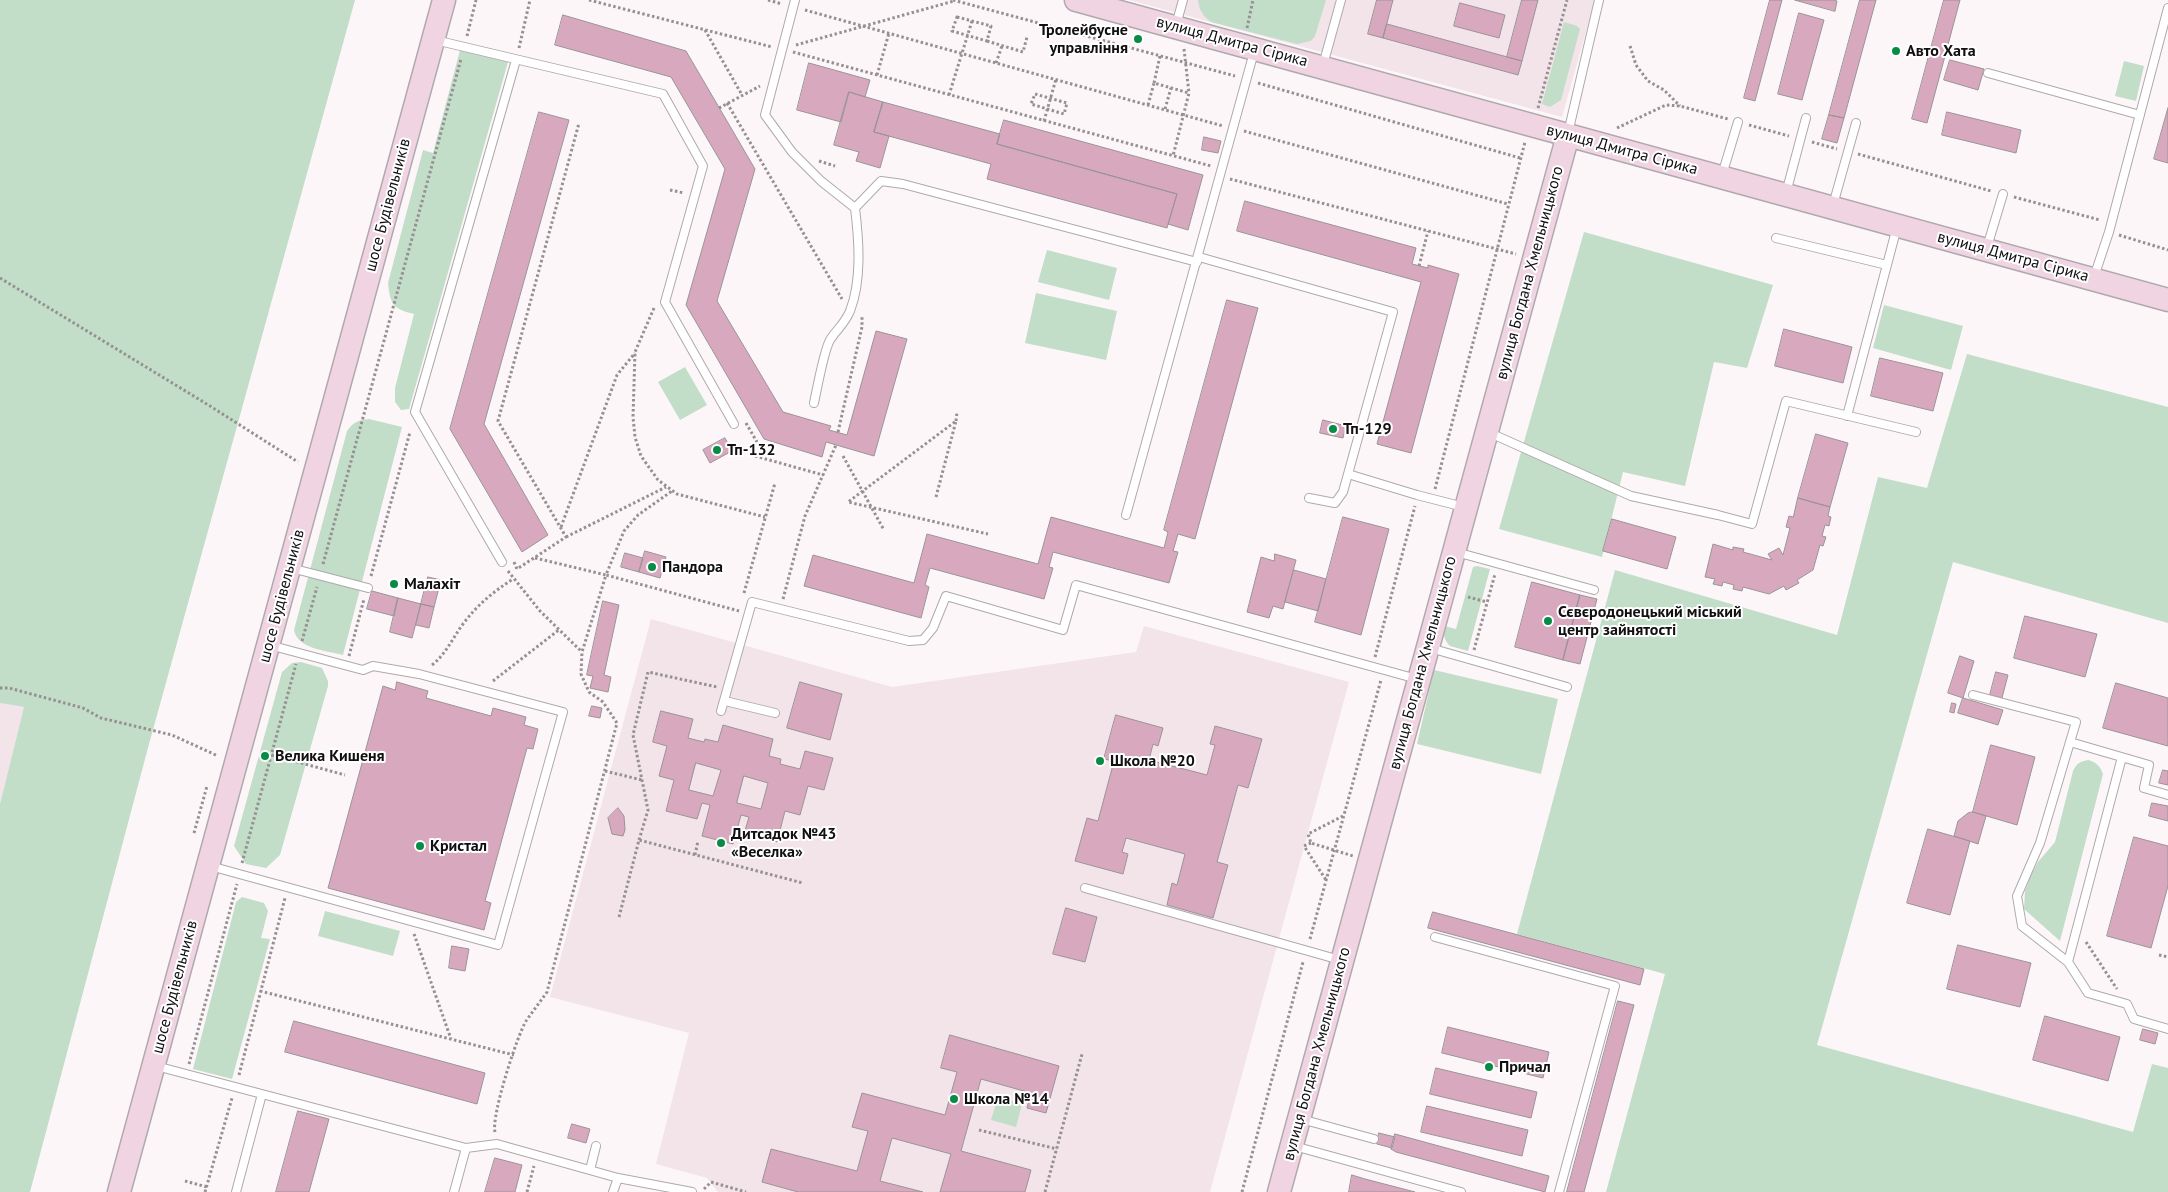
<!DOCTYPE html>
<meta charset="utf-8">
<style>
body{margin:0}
canvas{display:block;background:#fdf6f9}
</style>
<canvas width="2168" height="1192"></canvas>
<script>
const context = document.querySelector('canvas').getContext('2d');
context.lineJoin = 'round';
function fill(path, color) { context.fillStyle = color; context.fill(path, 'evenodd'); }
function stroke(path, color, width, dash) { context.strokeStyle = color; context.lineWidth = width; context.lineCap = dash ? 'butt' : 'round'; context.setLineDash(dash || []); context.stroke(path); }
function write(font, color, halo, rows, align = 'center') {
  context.font = font + ' "PT Sans",sans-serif'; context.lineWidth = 4; context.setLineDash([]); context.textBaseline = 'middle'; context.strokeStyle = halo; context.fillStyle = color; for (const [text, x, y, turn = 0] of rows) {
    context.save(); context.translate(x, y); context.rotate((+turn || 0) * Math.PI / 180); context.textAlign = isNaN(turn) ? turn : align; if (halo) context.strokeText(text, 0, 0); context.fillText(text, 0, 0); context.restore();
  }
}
const built = new Path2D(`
 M1129 0H1595L1562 117Z
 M651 619 892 687 1136 652 1144 626 1349 682 1210 1192H718L707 1178 656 1164 689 1033 550 997Z
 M0 703 24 707 0 804Z`);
const green = new Path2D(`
 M0 0H355L149 744 30 1192H0V804L24 707 0 703Z
 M1198 0H1326L1315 36 1311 41 1297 44 1211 22C1203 16 1199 10 1198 0Z
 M1564 22 1577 26 1580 29 1561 100 1550 107 1542 104Z
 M460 50 508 62 409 409 401 410 395 402V388L414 314C394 309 390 305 388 283L423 150 433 153Z
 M2124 61 2144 66 2136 101 2115 96Z
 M1584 232 1773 285 1747 368 1714 362 1685 486 1623 472 1602 557 1499 529Z
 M1047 250 1117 268 1109 300 1038 282Z
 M1036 293 1117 311 1106 360 1025 343Z
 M1884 305 1963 326 1951 370 1873 348Z
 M1967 354 2168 407V623L1953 562 1817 1045 2133 1132 2152 1064 2168 1068V1192H1606L1665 974 1517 934 1615 570 1837 635 1878 477 1927 488Z
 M685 367 707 405 680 420 658 382Z
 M369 419 402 427 343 655C328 651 297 649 294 630L347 431C353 422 359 420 369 419Z
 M1477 566 1490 569 1468 651 1450 646C1444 640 1443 634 1444 626L1456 629 1473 567Z
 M301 662 322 668 328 681V686L280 855 266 868 246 864 234 846 282 672 292 663Z
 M1434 670 1558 699 1541 774 1417 744Z
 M2089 760C2097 763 2100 766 2103 774L2060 941 2024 909 2025 891 2032 873 2038 862 2055 842 2073 771C2076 764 2080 761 2089 760Z
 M242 897 264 903 268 911 261 938 270 939 232 1079 193 1069 236 902Z
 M325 911 400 931 393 956 318 936Z
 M998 1097 1022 1104 1016 1127 991 1120Z`);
const building = new Path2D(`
 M1377 0H1393L1383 38 1368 34Z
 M1522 0H1538L1522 61 1507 57Z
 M1770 0H1782L1755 101 1744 98Z
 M1795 0H1833L1837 1 1835 11Z
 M1860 0H1876L1844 118 1829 115Z
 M1944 0H1960L1927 123 1912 119Z
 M1460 3 1505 15 1499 38 1454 26Z
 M1799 13 1824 20 1802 100 1778 94Z
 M563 15 686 51 755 169 717 301 783 412 831 426 829 430 847 435 876 331 907 339 874 456 826 442 822 457 764 439 686 305 725 169 671 77 555 45Z
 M1387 24 1522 61 1518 75 1383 38Z
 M1950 60 1984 69 1978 90 1944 80Z
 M809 63 870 80 865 97 849 92 841 122 797 110Z
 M849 92 883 102 874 132 889 136 880 168 856 161 859 152 834 145Z
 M883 102 1000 134 997 144 1177 194 1167 228 987 179 991 164 874 132Z
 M2168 108V163L2154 159Z
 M539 112 569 120 484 424 548 535 522 552 450 429Z
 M1947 112 2021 130 2016 153 1942 135Z
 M1829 115 1844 118 1837 143 1822 139Z
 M1004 120 1203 175 1188 230 1168 224 1177 194 997 144Z
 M1204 137 1221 141 1218 153 1202 150Z
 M1245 201 1416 248 1412 264 1428 268V265L1459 274 1411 453 1377 444 1421 282 1237 231Z
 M1227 300 1258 308 1195 539 1178 534 1173 551 1178 552 1169 583 1053 552 1049 567 1053 568 1044 599 930 568 925 585 929 587 921 618 804 586 813 555 914 583 927 534 1038 564 1051 517 1164 548 1168 532 1164 530Z
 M1784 329 1852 347 1843 383 1775 366Z
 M1880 358 1943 373 1933 411 1871 396Z
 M1323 420 1346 426 1343 438 1320 433Z
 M1816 434 1848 443 1830 507 1798 498Z
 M725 438 732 451 710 463 703 450Z
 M1798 498 1830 507 1828 516 1831 517 1829 526 1825 525 1822 536 1826 537 1823 546 1820 545 1813 570 1797 580 1799 583 1786 590 1784 586 1769 594 1743 587 1742 591 1733 589 1734 585 1723 582 1722 586 1713 584 1715 579 1705 577 1713 544 1733 550V547L1744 549 1743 552 1772 560 1768 554 1779 548 1783 555 1790 528 1786 527 1789 516 1793 517Z
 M1343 517 1389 529 1361 635 1315 622Z
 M1612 519 1676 537 1667 569 1603 551Z
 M645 551 666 557 660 578 639 572Z
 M625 553 643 558 639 572 621 567Z
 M1275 554 1296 560 1283 609 1273 606 1269 618 1247 612 1261 557 1274 561Z
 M1294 570 1326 579 1318 611 1285 602Z
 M428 577 441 580 434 607 421 604Z
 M1532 582 1580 595 1563 660 1515 647Z
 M372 591 398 598 394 616 367 609Z
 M1580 595 1597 599 1580 664 1563 660Z
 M398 598 421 604 412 638 390 632Z
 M603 601 619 605 604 675 611 677 608 692 590 688 593 676 587 675Z
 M421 604 434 607 429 628 416 625Z
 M2025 616 2097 634 2085 677 2014 658Z
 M1960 656 1974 661 1963 698 1948 693Z
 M1996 672 2008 675 2002 698 1990 695Z
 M397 682 428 691 426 698 491 716 493 708 526 717 524 725 538 729 533 749 527 748 485 901 491 903 484 930 328 888 383 686 395 690Z
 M800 682 842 694 830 740 787 728Z
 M2116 683 2168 698V746L2103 728Z
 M1963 698 2003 710 1998 725 1958 713Z
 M1952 703 1956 704 1954 713 1950 712Z
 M592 706 602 708 600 718 589 716Z
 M661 711 693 719 688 738 704 742 705 739 718 742 723 725 773 739 769 756 781 759 780 764 800 769 805 751 833 758 824 790 808 786 800 815 785 811 777 842 744 834 749 817 741 815 733 844 702 836 710 805 702 803 697 819 666 811 674 780 659 776 667 746 653 742ZM696 763 721 770 713 796 689 790ZM744 776 768 783 761 809 737 803Z
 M1116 715 1163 728 1158 746 1153 744 1149 760 1207 775 1215 745 1210 744 1215 726 1262 739 1248 788 1238 785 1217 862 1228 865 1213 918 1167 905 1172 883 1177 885 1185 854 1126 838 1122 852 1128 854 1123 874 1075 861 1087 818 1098 821 1114 761 1104 759Z
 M1991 745 2035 757 2017 825 1973 812Z
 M2163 770 2168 771V785L2159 783Z
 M2152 803 2168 806V821L2149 816Z
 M618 808 624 816 625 830 623 836 612 834 608 818Z
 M1973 812 1986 816 1978 844 1954 836 1958 821 1968 813Z
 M1928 829 1970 841 1950 915 1907 903Z
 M2134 837 2168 846V886L2151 948 2107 936Z
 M1066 908 1097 917 1085 962 1053 954Z
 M1433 912 1644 969 1640 985 1428 928Z
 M1958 945 2031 963 2020 1007 1947 989Z
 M452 946 469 949 465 971 449 968Z
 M1618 1001 1634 1005 1584 1192H1567Z
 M2045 1016 2120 1037 2108 1081 2033 1060Z
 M294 1021 485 1073 477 1104 285 1052Z
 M1448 1027 1549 1052 1543 1078 1442 1053Z
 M2143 1029 2158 1033 2155 1044 2140 1040Z
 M950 1035 1059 1066 1046 1113 1027 1108 1031 1093 981 1079 961 1151 1031 1170 1025 1192H940L951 1154 892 1138 880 1181 923 1192H798L762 1182 771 1149 857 1171 868 1131 852 1127 862 1093 945 1115 957 1072 941 1068Z
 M1436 1068 1537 1092 1531 1118 1430 1094Z
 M1427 1106 1528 1130 1522 1156 1421 1132Z
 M298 1111 329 1119 309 1192H276Z
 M572 1124 590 1129 586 1143 568 1138Z
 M1379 1133 1395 1137 1392 1148 1377 1144Z
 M1395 1134 1549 1176 1545 1192 1396 1152 1391 1149Z
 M495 1158 522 1165 515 1192H485Z
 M1352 1175 1365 1179 1415 1192H1349Z`);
const path = new Path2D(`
 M589 0 772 47
 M768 0 782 4
 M953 0 1235 76
 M805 10 1223 126
 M957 17 991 26 987 41 952 31Z
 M1247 28 1253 0
 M705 30 742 95
 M467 36 476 0
 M987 41 1023 52 1027 37
 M796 45 954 1
 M1630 46 1636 65 1648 81 1664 90 1680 106
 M519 48 530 0
 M1184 49 1189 93
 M793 52 1211 166
 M996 63 1002 46
 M877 75 889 33
 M1154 83 1160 56
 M1258 83 1520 158
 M1035 94 1067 103 1064 114 1031 104Z
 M949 95 972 21
 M727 103 842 299
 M1148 105 1154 83 1189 93 1173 156
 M719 108 760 86
 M1538 108 1567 0
 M1165 109 1171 88
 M1044 121 1056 79
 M1749 125 1789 136
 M1617 128 1666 105 1680 106 1728 119
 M1244 131 1508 204
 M1812 142 1837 149
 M1858 154 1991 191
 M819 161 835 166
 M1230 179 1516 254
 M670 190 684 193
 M2014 197 2100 220
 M2119 235 2168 250
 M1419 266 1428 231
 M0 278 210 406 298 462
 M654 308 635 352 633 417 635 437 641 456 658 480 677 494 765 517
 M956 421 957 412
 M746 423 757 442
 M838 432 862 327V315
 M755 456 823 475
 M843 456 884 530
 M1435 489 1525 142
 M936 497 956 421 848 502 988 534
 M561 527 617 375 635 353
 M566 537 666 487
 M535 558 606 575 624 531 638 515 672 491
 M514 562 517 569 566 537 498 421 579 123
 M323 564 461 59
 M508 571 540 611 581 651
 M371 576 410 432
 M744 593 775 483
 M1468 597 1487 602
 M783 599 805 516 836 445
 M302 641 317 587
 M1474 650 1495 574
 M349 656 364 599
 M1375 657 1415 506
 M432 665C446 654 452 639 463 624 477 605 493 592 513 579
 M493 681 560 629
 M0 688H9L83 708 101 718 172 735 218 756
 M272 755 345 775
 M605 771 642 780
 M1343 816 1308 834 1311 843 1353 856
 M194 833 207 786
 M639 840 648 810 633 735 648 672 717 687
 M1311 843 1304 846 1326 880
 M695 855 698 841
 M242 863 296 664
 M619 917 639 840 803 883
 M414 934 451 1039
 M1310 939 1381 680
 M2086 942 2117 989
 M2159 955 2168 957
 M260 991 514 1055
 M189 1064 237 884
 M239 1075 285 898
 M979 1130 1057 1149
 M495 1132C491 1116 517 1036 526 1021 533 1011 540 1002 547 992L617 723 603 702 589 692 581 674 582 652 606 575 739 611
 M185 1181 207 1187
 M704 1189 711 1182 746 1192
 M205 1192 232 1098
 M527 1192 534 1166
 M1045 1192 1082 1054
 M1242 1192 1303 962`);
const lane = new Path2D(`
 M795 0 765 115 792 152 821 181 855 208C859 241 862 280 850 311 844 325 836 330 830 340 824 350 817 389 814 403
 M1176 25 1183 0
 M435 40 663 94 703 166 665 302 734 424
 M1323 65 1341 0
 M1988 73 2140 115
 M1568 133 1599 0
 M1722 175 1738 122
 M1786 193 1806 118
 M1833 205 1856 123
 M855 208 881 181 903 184 1197 262
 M1776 238 1887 265
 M1987 247 2003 194
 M1199 257 1393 312 1348 474 1417 495 1464 507
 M2094 277 2109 232 2168 8
 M1847 416 1897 227
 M1490 433 1631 496 1718 515 1752 524 1786 401 1916 432
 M1309 498 1335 503 1343 492 1348 474
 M1126 515 1254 52
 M1456 552 1594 590
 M502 562 415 412 516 60
 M291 568 368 588
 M1430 648 1567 687
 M1973 695 2076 722 2070 742
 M725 701 775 713
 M721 711 752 602 909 641 923 640 933 628 946 596 1063 630 1076 585 1417 679
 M2168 795 2144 788 2149 765 2070 742 2040 843 2017 896 2022 926 2068 962 2088 993 2127 1004 2134 1019 2168 1029
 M210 866 498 945 563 712 419 674 373 666 363 670 269 645
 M1085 888 1340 960
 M1435 937 1615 986 1559 1192
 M2068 962 2122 757
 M156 1066 466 1148 454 1192
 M1301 1119 1374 1139
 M1294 1146 1461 1192
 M466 1148 497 1144 618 1178 692 1192
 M590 1170 596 1146
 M236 1192 262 1094
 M613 1192 618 1178`);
const secondary = new Path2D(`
 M1076 0 2168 300
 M119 1192 444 0
 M1279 1192 1568 135`);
const markers = [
 [1138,39,5,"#078b47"],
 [1896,51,5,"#078b47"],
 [1333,429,5,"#078b47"],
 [717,450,5,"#078b47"],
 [652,567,5,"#078b47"],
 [394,584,5,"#078b47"],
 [1548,621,5,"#078b47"],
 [265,756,5,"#078b47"],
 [1100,761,5,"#078b47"],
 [721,843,5,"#078b47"],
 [420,846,5,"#078b47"],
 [1489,1067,5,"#078b47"],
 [954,1099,5,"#078b47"]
];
const poiNames = [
 ["Тролейбусне",1128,30,"right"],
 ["управління",1128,48,"right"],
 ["Авто Хата",1906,51],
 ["Тп-129",1343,429],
 ["Тп-132",727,450],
 ["Пандора",662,567],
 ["Малахіт",404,584],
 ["Сєвєродонецький міський",1558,612],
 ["центр зайнятості",1558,630],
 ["Велика Кишеня",275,756],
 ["Школа №20",1110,761],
 ["Дитсадок №43",731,834],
 ["«Веселка»",731,852],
 ["Кристал",430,846],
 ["Причал",1499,1067],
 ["Школа №14",964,1099]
];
const streetNames = [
 ["вулиця Дмитра Сірика",1232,42,15],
 ["вулиця Дмитра Сірика",1622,150,15],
 ["шосе Будівельників",388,205,-75],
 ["вулиця Дмитра Сірика",2013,257,15],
 ["вулиця Богдана Хмельницького",1530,273,-75],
 ["шосе Будівельників",282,596,-75],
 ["вулиця Богдана Хмельницького",1423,663,-75],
 ["шосе Будівельників",175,987,-75],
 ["вулиця Богдана Хмельницького",1317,1054,-75]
];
fill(built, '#f3e4ea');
fill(green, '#c2ddc8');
fill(building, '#d8a9be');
stroke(building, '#9a9496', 1);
stroke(lane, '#afa9ac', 10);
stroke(secondary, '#afa9ac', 25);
stroke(path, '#959092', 3, [2.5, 2.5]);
stroke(lane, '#fff', 8);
stroke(secondary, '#f0d4e2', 22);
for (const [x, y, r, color] of markers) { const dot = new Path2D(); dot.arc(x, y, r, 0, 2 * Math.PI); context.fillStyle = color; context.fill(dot); stroke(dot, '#fff', 2); }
write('bold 16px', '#110f10', '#fff', poiNames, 'left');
write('16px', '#110f10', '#fff', streetNames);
</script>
